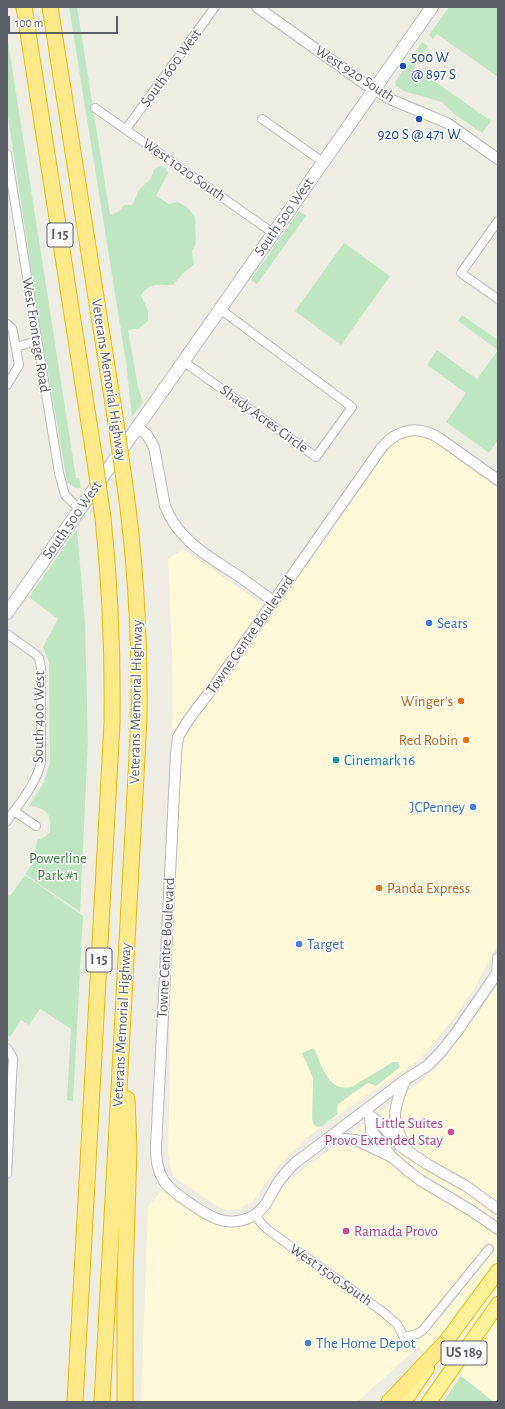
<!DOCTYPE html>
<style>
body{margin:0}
#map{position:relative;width:505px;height:1409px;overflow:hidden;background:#eeede3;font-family:"Alegreya Sans",sans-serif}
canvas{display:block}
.frame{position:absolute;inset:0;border:8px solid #5b5e64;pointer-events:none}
.scale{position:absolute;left:8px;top:16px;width:110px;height:18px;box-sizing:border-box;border:2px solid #5b5e64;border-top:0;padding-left:5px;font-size:12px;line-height:14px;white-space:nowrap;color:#5b5e64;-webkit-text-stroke:3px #fff;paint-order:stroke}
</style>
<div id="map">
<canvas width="505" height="1409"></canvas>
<div class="frame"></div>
<div class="scale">100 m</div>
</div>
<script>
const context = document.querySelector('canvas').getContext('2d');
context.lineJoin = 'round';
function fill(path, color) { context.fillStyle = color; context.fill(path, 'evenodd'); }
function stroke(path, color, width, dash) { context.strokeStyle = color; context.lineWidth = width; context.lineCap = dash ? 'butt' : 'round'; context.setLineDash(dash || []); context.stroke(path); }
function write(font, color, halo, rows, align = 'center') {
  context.font = font + ' "Alegreya Sans",sans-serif'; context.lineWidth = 3; context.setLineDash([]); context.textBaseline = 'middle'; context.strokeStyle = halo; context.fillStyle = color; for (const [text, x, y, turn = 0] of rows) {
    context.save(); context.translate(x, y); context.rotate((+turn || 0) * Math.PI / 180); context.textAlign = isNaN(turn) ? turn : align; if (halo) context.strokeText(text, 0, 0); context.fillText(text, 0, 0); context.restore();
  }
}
const commercial = new Path2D(`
 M412 435 422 437 435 442 484 477 498 489V946L493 953 474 989 451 1022 420 1059 322 1126 299 1145 280 1164 253 1201 240 1209 227 1210 219 1207 174 1177 170 1166 168 1153 169 1111 173 678 168 559 183 549 273 612 388 450 393 443 403 438Z
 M498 985V1402H442L461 1376 418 1347 357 1402H141L148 1207 161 1191 221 1224 266 1211 288 1181 423 1080 440 1065Z`);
const green = new Path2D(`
 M69 7H77L110 215 119 211 124 205H132C136 199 137 193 139 190 147 181 151 182 154 169L160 166 166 168 168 173 156 196 169 204 178 202 188 208 195 217 196 243 192 251 194 265 183 273 173 285C158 285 150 282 141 295L148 311V321L140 328 128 330 138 387 143 402 132 417 126 362Z
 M449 7H498V77L437 34 433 39 429 35Z
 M7 35 76 478H79L81 488H75L67 482 37 309 7 110Z
 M422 42 428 46 414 67 491 121 482 133 454 114 442 102 404 91 396 86 395 83 397 79Z
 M299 211 306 216 257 284 251 280Z
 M344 243 390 276 341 345 295 311Z
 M462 315 498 340V440L489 453 446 422 466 393 427 365 437 350 477 379 498 350 458 321Z
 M77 529 85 623 88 741 80 912 25 874 34 862 37 840 44 837 50 832C52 814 47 808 29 806L44 782 50 762 49 663 43 647 58 619 29 597Z
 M25 875 83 916 73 1101 67 1100 71 1029 40 1009 29 1025 21 1020 10 1037 7 1035V894L10 896Z
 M314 1048C321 1064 329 1095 353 1086L393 1062H398L400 1067 376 1086 369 1083 366 1084 338 1104 337 1109 338 1114 322 1126 317 1127 314 1125 312 1119 313 1078 302 1053Z
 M461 1376 494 1402H443Z`);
const minor = new Path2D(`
 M95 108 273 233
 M262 119 323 162
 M126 129 215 7
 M7 154 59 473 65 495 79 509
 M498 221 461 273 498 299
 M7 324 12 328 13 332 19 365 7 385
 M16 347 37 341
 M183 361 316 457 352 407 220 309
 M7 634 35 654 39 658 41 668V762C36 785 20 802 7 821
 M14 811 36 826
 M7 1048 13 1058 7 1174
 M255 1214 261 1223 268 1230 383 1312 397 1324 404 1337 417 1334 423 1330 489 1249`);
const tertiary = new Path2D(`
 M257 7 365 84 392 100 447 123 498 159
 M137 427 147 435 154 447 165 506C179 542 210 557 240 577 251 585 262 593 273 601
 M498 480 439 438C418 425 398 429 382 447L215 685 189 719 178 737 176 754 163 1015 156 1146C156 1159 157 1170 164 1181 172 1193 208 1217 221 1220 231 1223 242 1221 251 1217 265 1210 270 1196 277 1184 282 1176 288 1170 295 1163L405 1080 427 1066 440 1053 456 1033 497 973 498 958
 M405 1080C394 1110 389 1117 406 1147
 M367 1112 370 1116 379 1122 400 1146 427 1164 466 1186 498 1209
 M370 1116 371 1130 392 1157 407 1170 420 1180 472 1211 498 1229
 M328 1138 356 1140 390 1156`);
const secondary = new Path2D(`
 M7 613 432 7`);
const trunk = new Path2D(`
 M439 1351 498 1271
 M404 1402 427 1368
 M429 1402 498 1304`);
const motorway = new Path2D(`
 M24 7 94 455
 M50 7 116 423
 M75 1402 112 723C113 654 110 586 103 518
 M102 1402 139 720C140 641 136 564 125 486
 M125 1402V1279L129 1149 127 1099
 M389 1402 446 1342`);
const motorwayBridge = new Path2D(`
 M116 423 125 486
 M94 455 103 518`);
const markers = [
 [403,66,4,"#1a4fb4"],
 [419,119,4,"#1a4fb4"],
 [429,623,4,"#3f7fe0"],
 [461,701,4,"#e8710a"],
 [466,740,4,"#e8710a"],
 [336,760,4,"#0f9aa8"],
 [473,807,4,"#3f7fe0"],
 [379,888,4,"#e8710a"],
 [299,944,4,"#3f7fe0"],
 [451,1132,4,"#d1479c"],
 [346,1231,4,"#d1479c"],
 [308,1343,4,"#3f7fe0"]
];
const shields = [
 [60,235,26],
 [99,960,26],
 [464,1353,46]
];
const shieldNames = [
 ["I 15",60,235],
 ["I 15",99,960],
 ["US 189",464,1353]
];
const transitNames = [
 ["500 W",411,57],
 ["@ 897 S",411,74],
 ["920 S @ 471 W",419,134,"center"]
];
const streetNames = [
 ["South 600 West",171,68,-54],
 ["West 920 South",355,74,33],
 ["West 1020 South",184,170,35],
 ["South 500 West",284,217,-55],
 ["West Frontage Road",36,335,81],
 ["Veterans Memorial Highway",109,380,81],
 ["Shady Acres Circle",264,419,36],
 ["South 500 West",72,520,-55],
 ["Towne Centre Boulevard",250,635,-55],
 ["Veterans Memorial Highway",136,702,-89],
 ["South 400 West",39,717,-89],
 ["Towne Centre Boulevard",166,948,-87],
 ["Veterans Memorial Highway",122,1025,-87],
 ["West 1500 South",331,1275,35]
];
const shopNames = [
 ["Sears",437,623],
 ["JCPenney",465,807,"right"],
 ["Target",307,944],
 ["The Home Depot",316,1343]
];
const foodNames = [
 ["Winger's",453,701],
 ["Red Robin",458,740],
 ["Panda Express",387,888,"left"]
];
const cultureNames = [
 ["Cinemark 16",344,760]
];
const parkNames = [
 ["Powerline",58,858],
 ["Park #1",58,875]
];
const hotelNames = [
 ["Little Suites",443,1123],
 ["Provo Extended Stay",443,1140],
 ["Ramada Provo",354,1231,"left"]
];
fill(commercial, '#fff9d7');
fill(green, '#bee7c1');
stroke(minor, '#b8babf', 10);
stroke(tertiary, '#b8babf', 12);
stroke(secondary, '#b8bbc2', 14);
stroke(trunk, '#f1b800', 16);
stroke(motorway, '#f1b800', 17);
stroke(minor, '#fff', 8);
stroke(tertiary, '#fff', 10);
stroke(secondary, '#fff', 12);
stroke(trunk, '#fff198', 14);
stroke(motorway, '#ffea89', 15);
stroke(motorwayBridge, '#f1b800', 17, []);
stroke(motorwayBridge, '#ffea89', 15);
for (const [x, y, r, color] of markers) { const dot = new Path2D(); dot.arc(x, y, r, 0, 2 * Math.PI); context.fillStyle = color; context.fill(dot); stroke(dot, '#fff', 1.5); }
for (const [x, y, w] of shields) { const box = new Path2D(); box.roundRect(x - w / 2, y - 12, w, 24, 3); context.fillStyle = '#fff'; context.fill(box); stroke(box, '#5b5e64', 1); }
write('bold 14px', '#5b5e64', null, shieldNames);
write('15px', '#164399', '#fff', transitNames, 'left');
write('15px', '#5b5e64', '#fff', streetNames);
write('15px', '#366cbe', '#fff', shopNames, 'left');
write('15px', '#c56008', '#fff', foodNames, 'right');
write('15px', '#0d838f', '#fff', cultureNames, 'left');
write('15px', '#32843d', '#fff', parkNames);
write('15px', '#b23c85', '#fff', hotelNames, 'right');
</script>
